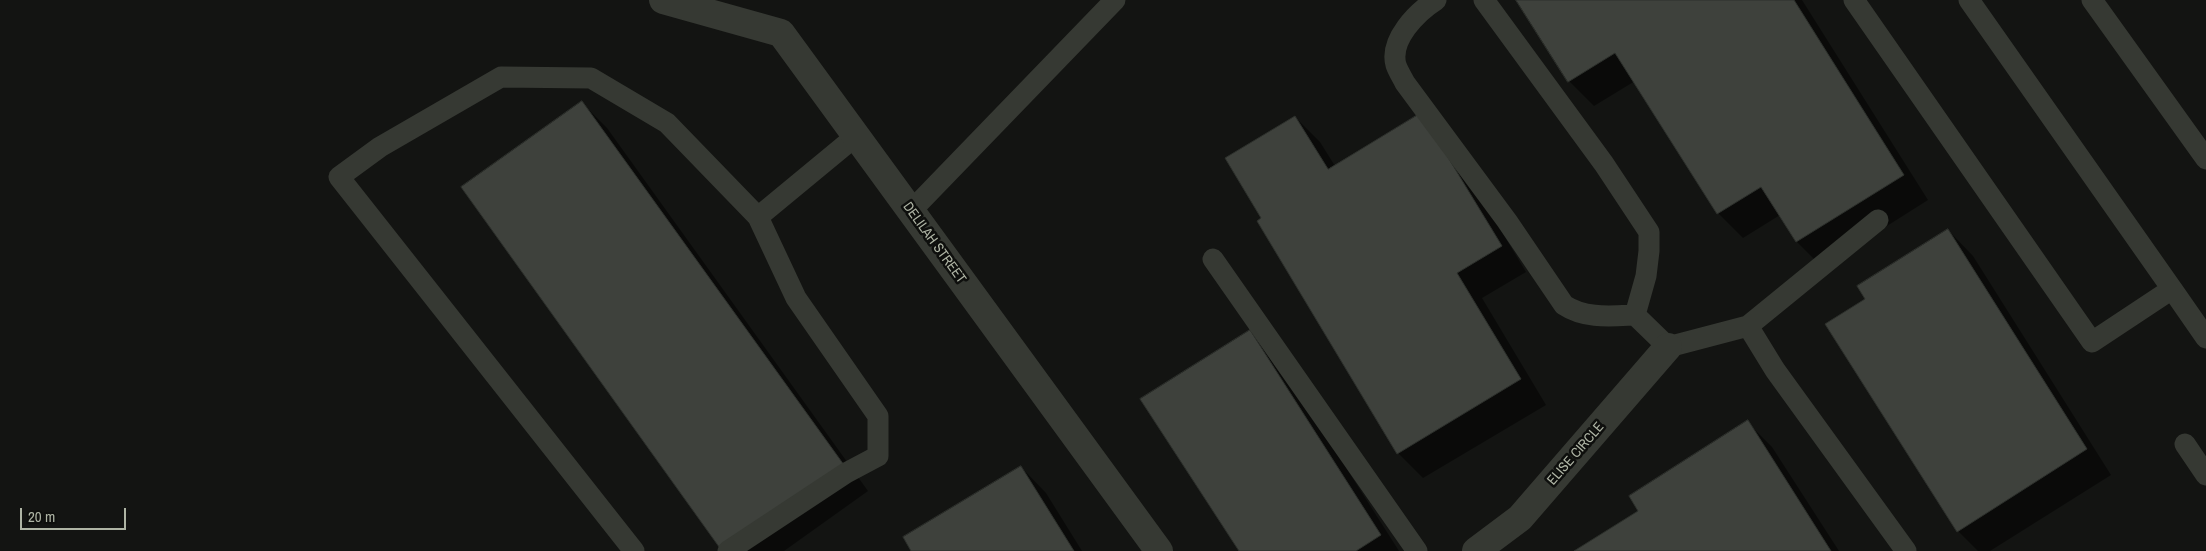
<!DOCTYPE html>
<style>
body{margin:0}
#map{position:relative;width:2206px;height:551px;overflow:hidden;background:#131412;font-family:"Archivo Narrow",sans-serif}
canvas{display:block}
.scale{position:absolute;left:20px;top:508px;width:106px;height:22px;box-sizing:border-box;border:2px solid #aeb4a4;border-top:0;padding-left:6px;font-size:15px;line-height:18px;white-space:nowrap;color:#aeb4a4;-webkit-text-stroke:4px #0e0f0d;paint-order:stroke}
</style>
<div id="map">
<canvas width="2206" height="551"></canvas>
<div class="scale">20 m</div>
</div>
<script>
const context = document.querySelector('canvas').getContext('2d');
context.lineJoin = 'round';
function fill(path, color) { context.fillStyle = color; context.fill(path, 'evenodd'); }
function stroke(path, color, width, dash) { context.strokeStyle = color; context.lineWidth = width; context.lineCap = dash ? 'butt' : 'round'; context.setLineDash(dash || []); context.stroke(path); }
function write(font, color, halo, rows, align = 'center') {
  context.font = font + ' "Archivo Narrow",sans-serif'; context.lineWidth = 5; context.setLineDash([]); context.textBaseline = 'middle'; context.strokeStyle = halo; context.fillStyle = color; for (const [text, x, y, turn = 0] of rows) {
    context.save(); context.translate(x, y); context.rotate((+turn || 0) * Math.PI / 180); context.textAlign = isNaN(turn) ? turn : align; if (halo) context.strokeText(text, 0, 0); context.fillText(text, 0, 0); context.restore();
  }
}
const shadow = new Path2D(`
 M1518 0H1802L1928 200 1822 267 1797 242 1780 215 1743 238 1718 213 1635 81 1594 106 1569 81Z
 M582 103 607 128 868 491 784 551H724Z
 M1295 117 1320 142 1335 166 1446 139 1526 272 1482 298 1546 405 1423 478 1398 453 1263 219Z
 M1948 230 1973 256 2111 475 1990 551H1978L1958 531Z
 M1250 331 1275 356 1399 551H1240L1216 513 1210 507 1141 399Z
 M1747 422 1772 447 1839 551H1577L1640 511Z
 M1021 467 1046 493 1082 551H913Z`);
const building = new Path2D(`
 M1516 0H1794L1904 175 1796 242 1761 187 1717 214 1615 53 1568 82Z
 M582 101 844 465 722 551 461 187Z
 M1421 113 1502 246 1457 273 1521 379 1397 454 1257 221 1261 218 1225 158 1295 116 1328 169Z
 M1948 229 2087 449 1957 532 1825 324 1865 299 1857 286Z
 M1250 330 1381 535 1356 551H1239L1140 399Z
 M1748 420 1831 551H1574L1638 511 1629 496Z
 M1021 466 1074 551H911L903 537Z`);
const service = new Path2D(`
 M1436 0C1417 12 1389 40 1396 65 1398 71 1402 77 1405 83L1507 221 1564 305C1585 319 1611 316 1635 315L1668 347 1748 326 1775 370 1906 551
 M1484 0 1604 164 1649 232V251L1646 276 1635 315
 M1854 0 2092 342 2172 289 2206 338
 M1969 0 2172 289
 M2092 0 2206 159
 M911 211 1115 0
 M758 217 856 136
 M1213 259 1417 551
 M1748 326 1878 220
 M2185 444 2206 475
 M634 551 339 177 380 147 501 77 591 78 667 123 758 217 796 298 878 416V456L846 473 728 551`);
const minor = new Path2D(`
 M663 0 781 33 1159 551
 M1476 551 1520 518 1668 347`);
const streetNames = [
 ["DELILAH STREET",934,243,54],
 ["ELISE CIRCLE",1576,454,-49]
];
fill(shadow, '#0007');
fill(building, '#3e413c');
stroke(building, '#2d302c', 1);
stroke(service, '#363933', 21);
stroke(minor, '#363933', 28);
write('14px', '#aeb4a4', '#0e0f0d', streetNames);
</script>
